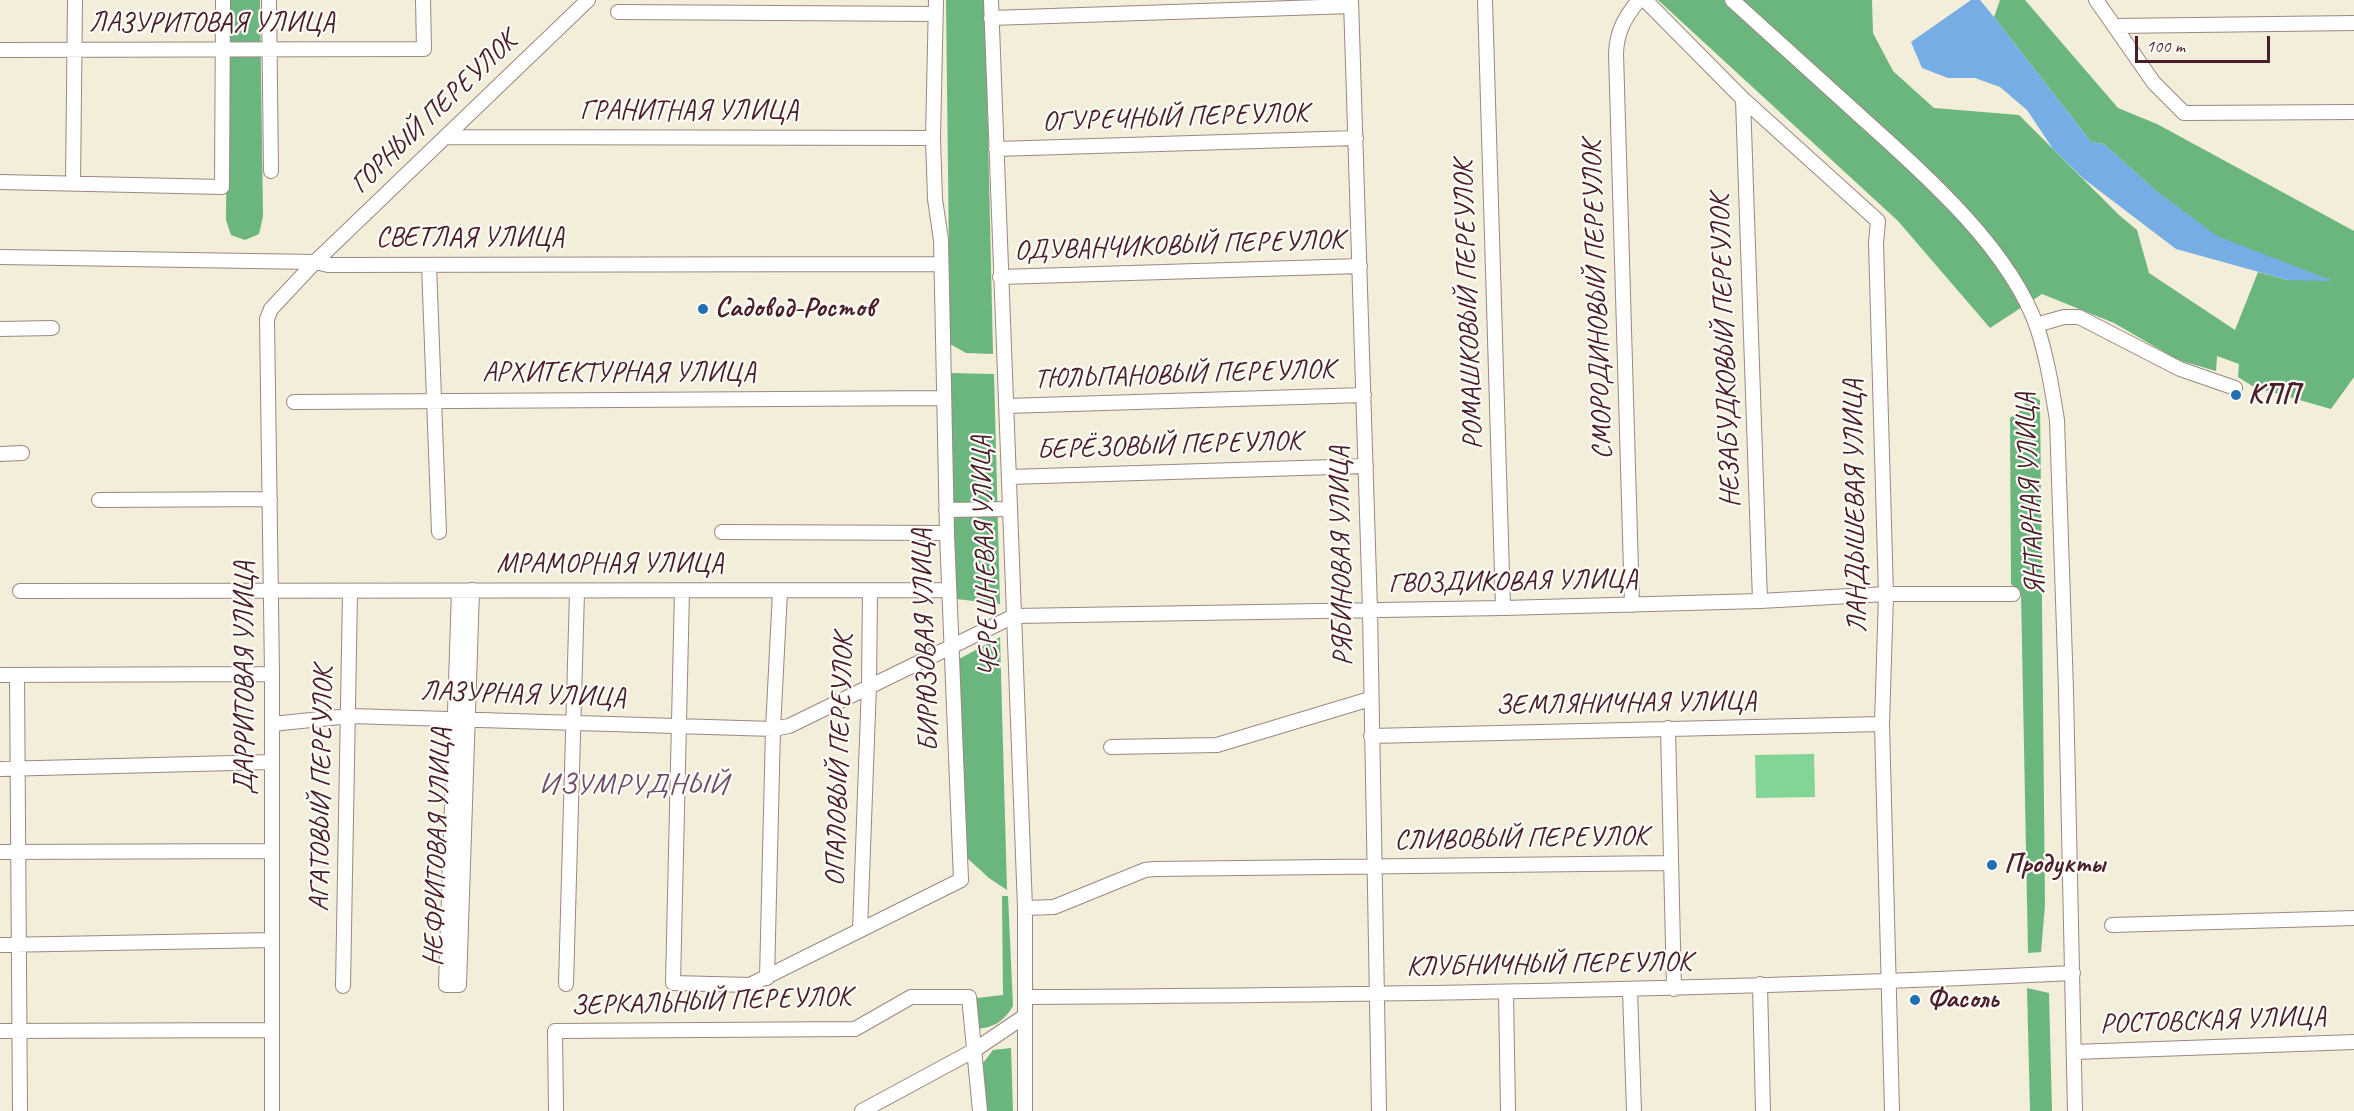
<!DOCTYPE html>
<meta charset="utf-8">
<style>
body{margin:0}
#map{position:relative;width:2354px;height:1111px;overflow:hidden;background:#f2eed9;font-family:Caveat,sans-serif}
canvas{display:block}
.scale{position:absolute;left:2135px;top:36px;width:135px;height:27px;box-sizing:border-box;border:3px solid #4a1f2b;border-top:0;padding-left:8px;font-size:18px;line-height:21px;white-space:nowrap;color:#4a1f2b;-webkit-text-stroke:4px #fdfcf7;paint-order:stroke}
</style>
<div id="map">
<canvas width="2354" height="1111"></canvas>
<div class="scale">100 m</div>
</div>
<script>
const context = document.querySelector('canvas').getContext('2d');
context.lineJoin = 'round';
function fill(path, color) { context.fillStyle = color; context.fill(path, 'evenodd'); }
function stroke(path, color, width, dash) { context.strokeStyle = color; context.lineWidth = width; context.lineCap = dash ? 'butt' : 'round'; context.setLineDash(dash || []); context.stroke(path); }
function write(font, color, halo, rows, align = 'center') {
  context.font = font + ' Caveat,sans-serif'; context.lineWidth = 4.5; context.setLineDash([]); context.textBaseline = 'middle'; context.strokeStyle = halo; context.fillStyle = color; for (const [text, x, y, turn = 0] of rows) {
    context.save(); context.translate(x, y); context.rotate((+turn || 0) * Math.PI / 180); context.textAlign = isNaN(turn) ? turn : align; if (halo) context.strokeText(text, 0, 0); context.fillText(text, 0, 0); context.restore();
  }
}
const green = new Path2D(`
 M1814 754 1815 797 1756 798 1755 755Z`);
const forest = new Path2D(`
 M228 0H260L263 216 259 234 245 240 231 235 226 220Z
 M946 0H985L993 354 966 353 950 344Z
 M1658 0H1872L1873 33 1893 71 1934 108 2019 115 2119 215 2137 230 2149 273 2235 330 2258 272 2288 280H2330L2217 237 2155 190 2104 144 2091 142 1994 17 2000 0H2025L2118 108 2157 124 2354 231V377L2331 409 2254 387 2238 377 2239 364 2217 356 2216 371 2178 360 2114 323 2042 294 1990 328 1898 221Z
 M950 373 994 374 1000 604 956 599Z
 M2028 394 2040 400 2045 905 2041 952 2028 953 2021 592 2011 584 2010 418 2023 409Z
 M1000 637 1007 890 989 878 967 858 959 659Z
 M1002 896H1008L1013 1006C1004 1021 995 1027 977 1029V998L1003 995Z
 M2027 988 2049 993 2052 1111H2030Z
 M1011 1048 1013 1111H987L983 1063 993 1050Z`);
const water = new Path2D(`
 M1971 0H1980L1994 17 2091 142 2104 144 2155 190 2217 236 2333 281 2288 280 2176 249 2084 179 2053 149 2027 110 2000 87 1975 78H1948L1922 68 1911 42Z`);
const minor = new Path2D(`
 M269 0 271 171
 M991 0 1025 908V1111
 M1351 0 1370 610 1379 1111
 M1485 0 1503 608
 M1645 0 1743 99 1878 221 1876 243 1886 594 1882 724 1892 1111
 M1732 0C1775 39 1817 77 1860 116 1921 171 2009 247 2037 327 2047 357 2052 389 2057 420L2066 690 2075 1111
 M2096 0 2154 83 2184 113 2354 112
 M618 12 936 14
 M991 18 1351 6
 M2115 26 2354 23
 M0 50 424 49 423 0
 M1743 99 1760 601
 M445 137 933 138
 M996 149 1356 138
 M0 182 222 187 223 0
 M73 184 75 0
 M0 257 315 262 328 265 940 264
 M429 265 439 532
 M1000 277 1360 266
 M2036 325 2064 317H2079L2180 369 2235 388
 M0 329 52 328
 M294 402 944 398
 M1006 406 1364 395
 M0 454 22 453
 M1009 477 1366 466
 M99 500 270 499
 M946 510 1010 509
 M722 532 947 533
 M20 591 949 590
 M459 591 446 985H459L472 590
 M682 591 673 983 750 985 961 880 947 534 941 240 935 199 933 138 936 0
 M1632 605 1616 53C1617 31 1625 17 1639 0
 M0 675 272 674
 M17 675 20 1111
 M272 724 350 716 773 729 789 726 1014 616 1503 608 1760 601 1886 594H2013
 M1668 728 1674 989
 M1371 736 1882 724
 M1111 747 1217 745 1370 699
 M0 769 272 762
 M0 852 272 851
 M1025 908 1054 907 1145 870 1155 869 1671 863
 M2112 925 2354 918
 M860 930 869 685 870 592
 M0 945 272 940
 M767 978 773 729 780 592
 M566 984 577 592
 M1760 984 1763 1111
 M343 986 350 593
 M1630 990 1634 1111
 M1506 992 1508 1111
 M1026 997C1375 995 1724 990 2073 973
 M0 1031 272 1030
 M2074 1052 2354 1042
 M272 1111V674L267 319 271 309 315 262 588 0
 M556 1111 555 1031 855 1029 911 997H969L980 1111
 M862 1111 973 1051 1025 1016`);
const markers = [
 [703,309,6,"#1f6fb2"],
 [2236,395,6,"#1f6fb2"],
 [1992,865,6,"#1f6fb2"],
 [1915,1000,6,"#1f6fb2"]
];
const streetNames = [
 ["ЛАЗУРИТОВАЯ УЛИЦА",212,24],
 ["ГРАНИТНАЯ УЛИЦА",689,112],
 ["ГОРНЫЙ ПЕРЕУЛОК",434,113,-44],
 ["ОГУРЕЧНЫЙ ПЕРЕУЛОК",1175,118,-2],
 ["СВЕТЛАЯ УЛИЦА",470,239],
 ["ОДУВАНЧИКОВЫЙ ПЕРЕУЛОК",1179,246,-2],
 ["СМОРОДИНОВЫЙ ПЕРЕУЛОК",1598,300,-92],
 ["РОМАШКОВЫЙ ПЕРЕУЛОК",1469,305,-92],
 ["НЕЗАБУДКОВЫЙ ПЕРЕУЛОК",1726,351,-92],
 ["АРХИТЕКТУРНАЯ УЛИЦА",619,374],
 ["ТЮЛЬПАНОВЫЙ ПЕРЕУЛОК",1184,375,-2],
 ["БЕРЁЗОВЫЙ ПЕРЕУЛОК",1169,446,-2],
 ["ЯНТАРНАЯ УЛИЦА",2031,494,-93],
 ["ЛАНДЫШЕВАЯ УЛИЦА",1856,506,-91],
 ["ЧЕРЕШНЕВАЯ УЛИЦА",986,556,-92],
 ["РЯБИНОВАЯ УЛИЦА",1342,556,-91],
 ["МРАМОРНАЯ УЛИЦА",610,565],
 ["ГВОЗДИКОВАЯ УЛИЦА",1513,582,-1],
 ["БИРЮЗОВАЯ УЛИЦА",926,640,-92],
 ["ДАРРИТОВАЯ УЛИЦА",246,678,-90],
 ["ЛАЗУРНАЯ УЛИЦА",523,695,2],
 ["ЗЕМЛЯНИЧНАЯ УЛИЦА",1626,704,-1],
 ["ОПАЛОВЫЙ ПЕРЕУЛОК",840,760,-88],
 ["АГАТОВЫЙ ПЕРЕУЛОК",322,789,-89],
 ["СЛИВОВЫЙ ПЕРЕУЛОК",1521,839,-1],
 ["НЕФРИТОВАЯ УЛИЦА",438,847,-88],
 ["КЛУБНИЧНЫЙ ПЕРЕУЛОК",1549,965,-1],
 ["ЗЕРКАЛЬНЫЙ ПЕРЕУЛОК",711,1002,-2],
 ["РОСТОВСКАЯ УЛИЦА",2213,1021,-2]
];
const poiNames = [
 ["Садовод-Ростов",715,309],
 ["КПП",2248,395],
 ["Продукты",2004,865],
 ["Фасоль",1927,1000]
];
const neighbourhoodNames = [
 ["ИЗУМРУДНЫЙ",634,785]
];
fill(green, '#83d595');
fill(forest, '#6ab67e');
fill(water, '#76ade5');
stroke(minor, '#9e8682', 16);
stroke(minor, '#fff', 14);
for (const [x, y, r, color] of markers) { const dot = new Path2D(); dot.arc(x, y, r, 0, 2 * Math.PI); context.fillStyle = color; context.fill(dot); stroke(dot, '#fdfcf7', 2); }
write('28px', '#4a1f2b', '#fdfcf7', streetNames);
write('bold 28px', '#4a1f2b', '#fdfcf7', poiNames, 'left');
context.letterSpacing = '1.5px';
write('30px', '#6e4e69', '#fdfcf7', neighbourhoodNames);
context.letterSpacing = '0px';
</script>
